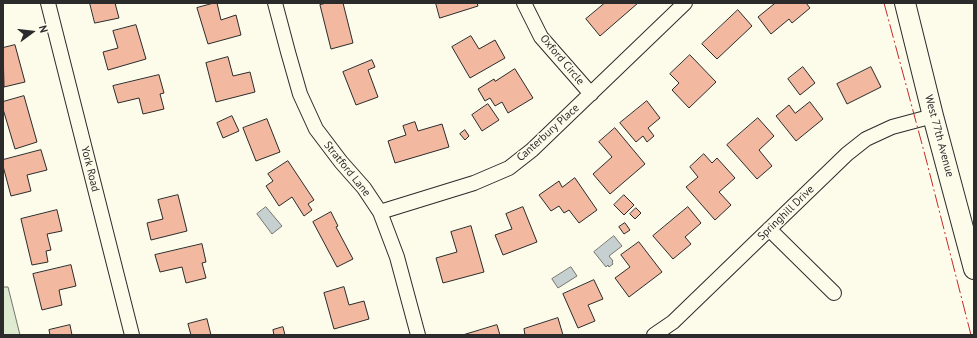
<!DOCTYPE html>
<style>
body{margin:0}
#map{position:relative;width:977px;height:338px;overflow:hidden;background:#fdfbea;font-family:"PT Sans",sans-serif}
canvas{display:block}
.frame{position:absolute;inset:0;border:4px solid #2b2b2b;pointer-events:none}
.north{position:absolute;left:12px;top:12px;width:40px;height:40px;-webkit-text-stroke:3px #fdfbea;paint-order:stroke;rotate:75deg;font-size:11px;font-weight:700;line-height:16px;text-align:center;color:#2b2b2b}
.north::after{content:'';display:block;margin:auto;width:14px;height:18px;background:#2b2b2b;clip-path:polygon(50% 0,100% 100%,50% 72%,0 100%)}
</style>
<div id="map">
<canvas width="977" height="338"></canvas>
<div class="frame"></div>
<div class="north">N</div>
</div>
<script>
const context = document.querySelector('canvas').getContext('2d');
context.lineJoin = 'round';
function fill(path, color) { context.fillStyle = color; context.fill(path, 'evenodd'); }
function stroke(path, color, width, dash) { context.strokeStyle = color; context.lineWidth = width; context.lineCap = dash ? 'butt' : 'round'; context.setLineDash(dash || []); context.stroke(path); }
function write(font, color, halo, rows, align = 'center') {
  context.font = font + ' "PT Sans",sans-serif'; context.lineWidth = 3; context.setLineDash([]); context.textBaseline = 'middle'; context.strokeStyle = halo; context.fillStyle = color; for (const [text, x, y, turn = 0] of rows) {
    context.save(); context.translate(x, y); context.rotate((+turn || 0) * Math.PI / 180); context.textAlign = isNaN(turn) ? turn : align; if (halo) context.strokeText(text, 0, 0); context.fillText(text, 0, 0); context.restore();
  }
}
const green = new Path2D(`
 M3 287H8L20 335H3Z`);
const water = new Path2D(`
 M266 207 282 226 272 234 257 214Z
 M614 236 622 246 609 256 613 261 612 262 613 264 609 267 608 265 606 267 594 252Z
 M571 267 577 276 558 288 552 279Z`);
const building = new Path2D(`
 M90 3H115L119 18 95 23Z
 M214 3H217L221 20 236 15 241 35 208 44 197 8Z
 M327 3H343L353 43 331 49 320 5Z
 M436 3H477L478 6 440 18Z
 M605 3H638L600 36 586 19Z
 M773 3H806L810 8 792 23 789 19 771 34 758 17 774 4Z
 M738 10 752 26 717 59 702 44Z
 M136 25 146 59 108 70 103 52 118 48 113 31Z
 M471 36 479 49 495 40 505 58 470 78 452 47Z
 M15 45 25 82 4 87 3 48Z
 M690 55 716 82 689 108 672 90 679 83 670 74Z
 M228 57 233 76 250 72 255 92 216 102 206 63Z
 M372 60 375 67 368 70 378 97 356 105 343 72Z
 M803 67 815 83 800 95 788 79Z
 M871 67 881 87 847 104 837 84Z
 M515 69 533 98 508 113 502 102 495 106 490 98 485 101 478 89 494 79 495 81Z
 M159 75 164 93 160 94 164 109 143 114 139 98 118 103 113 86Z
 M24 96 37 142 15 149 3 109V102Z
 M647 101 660 118 648 128 654 136 647 142 643 136 636 142 620 123Z
 M810 102 823 119 796 141 776 116 789 105 795 113Z
 M488 104 499 120 482 131 472 115Z
 M232 116 239 131 223 138 217 123Z
 M758 118 774 136 759 150 772 166 757 179 727 145Z
 M267 119 280 152 256 161 243 128Z
 M415 122 418 131 442 124 449 147 395 163 388 141 406 135 403 126Z
 M615 128 645 164 610 194 593 174 612 157 599 142Z
 M465 130 469 136 465 140 460 134Z
 M41 150 47 170 27 175 31 191 11 196 3 166V160Z
 M704 154 712 163 717 158 735 178 719 192 731 205 715 220 686 187 698 177 690 167Z
 M288 161 314 200 308 204 312 210 304 216 292 197 279 206 266 186 273 181 268 174Z
 M575 178 597 210 579 223 569 210 564 213 559 206 551 211 539 195 559 181 562 187Z
 M178 195 187 231 151 240 147 223 163 219 158 200Z
 M624 195 634 205 624 215 614 205Z
 M523 207 537 242 503 255 495 235 512 229 506 214Z
 M688 207 701 223 685 237 691 244 673 259 653 236Z
 M636 208 641 213 635 219 630 214Z
 M57 210 62 231 47 234 51 250 46 251 48 262 32 265 21 219Z
 M331 212 338 226 336 227 353 259 337 267 313 222Z
 M625 223 630 230 624 234 619 227Z
 M471 226 484 272 443 283 436 258 457 252 451 232Z
 M639 242 662 272 629 297 615 278 630 267 621 255Z
 M202 244 206 262 202 263 206 278 186 283 182 267 160 272 155 255Z
 M71 265 76 286 59 290 62 305 42 310 33 274Z
 M594 280 603 299 588 305 595 321 578 328 563 294Z
 M344 287 349 305 364 301 369 319 334 329 324 293Z
 M558 318 563 335H525L524 329Z
 M207 319 211 335H191L188 324Z
 M70 325 72 335H50L49 330Z
 M497 325 500 335H463Z
 M283 327 285 335H274L273 330Z`);
const street = new Path2D(`
 M48 3 132 335
 M275 3 288 52 300 94 316 129 341 162 364 188 380 212 397 257 418 335
 M524 3 541 37 591 94
 M380 212 474 183 509 168 532 150 685 3
 M769 229 834 293
 M654 335 673 322 847 154 866 139 892 127 933 116`);
const secondary = new Path2D(`
 M905 3 933 116 974 269`);
const power = new Path2D(`
 M884 3 926 159 971 335`);
const streetNames = [
 ["Oxford Circle",562,60,50],
 ["Canterbury Place",548,133,-42],
 ["West 77th Avenue",939,136,75],
 ["York Road",90,169,76],
 ["Stratford Lane",347,169,51],
 ["Springhill Drive",786,213,-44]
];
fill(green, '#deebd1');
stroke(green, '#74746e', 1);
fill(water, '#c7d0d0');
stroke(water, '#74746e', 1);
fill(building, '#f2b8a0');
stroke(building, '#2b2b2b', 1);
stroke(street, '#2b2b2b', 16);
stroke(secondary, '#2b2b2b', 22);
stroke(street, '#fdfbea', 14);
stroke(secondary, '#fdfbea', 20);
stroke(power, '#c62828', 1, [14, 3, 2, 3]);
write('11px', '#2b2b2b', '#fdfbea', streetNames);
</script>
